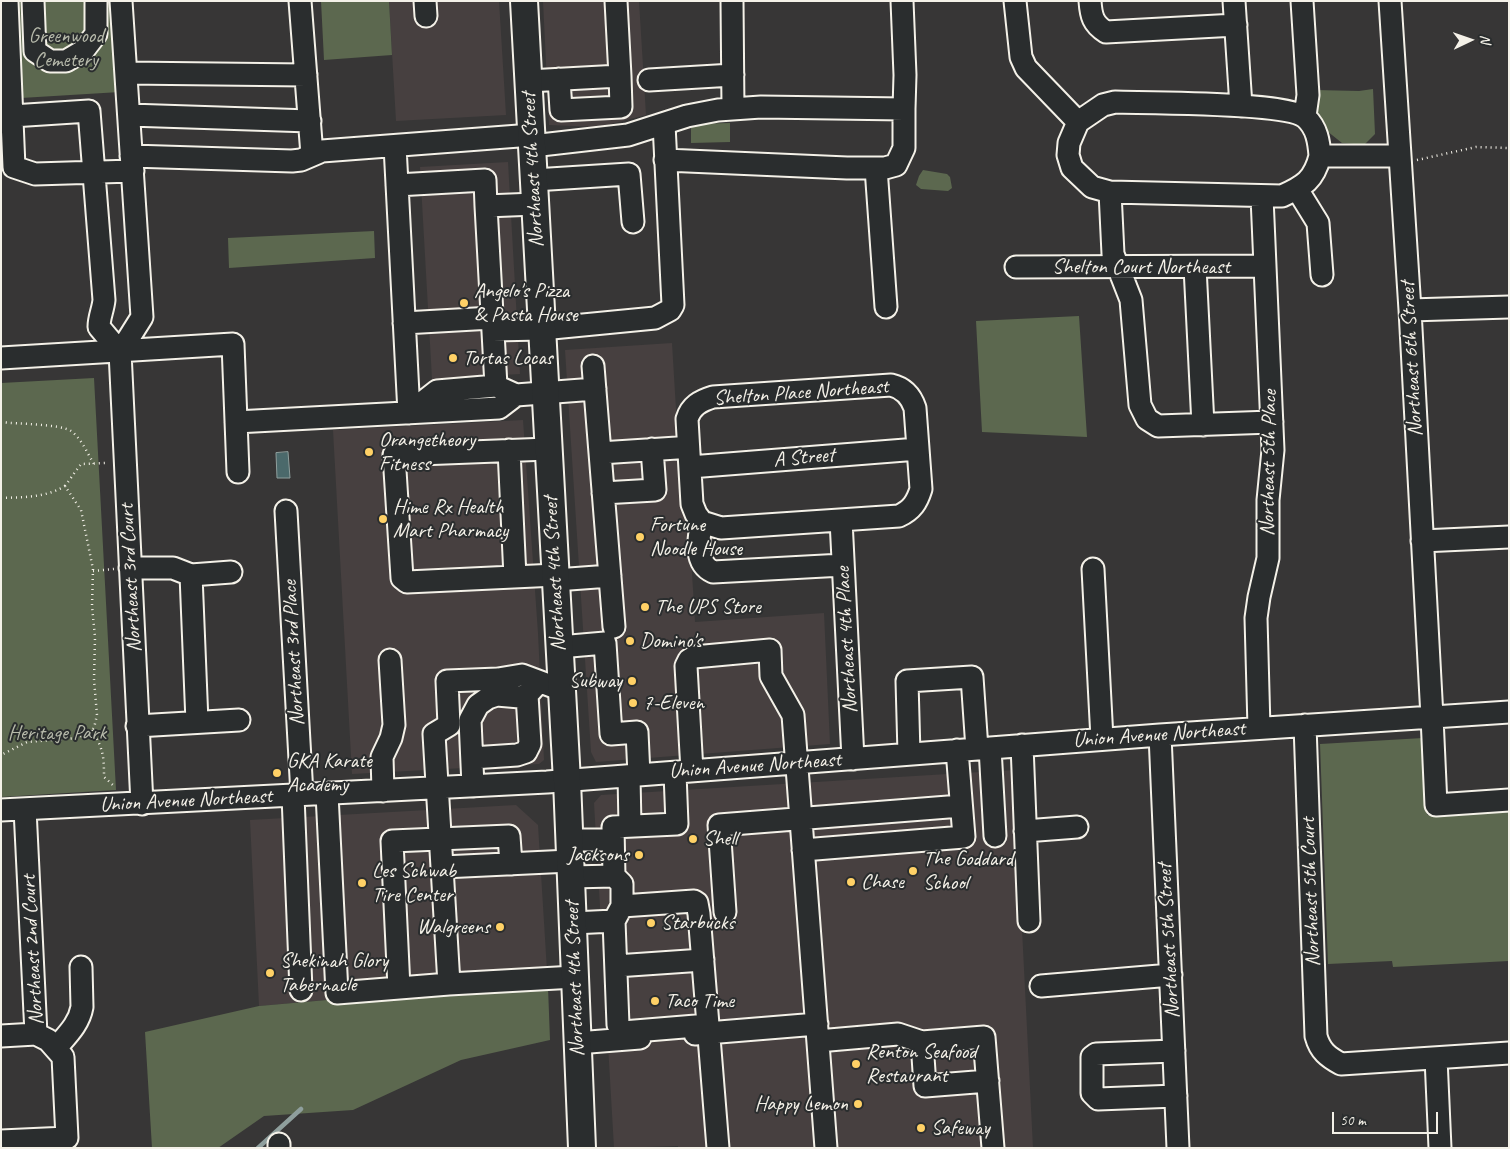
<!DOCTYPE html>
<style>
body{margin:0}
#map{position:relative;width:1510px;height:1149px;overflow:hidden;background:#373636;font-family:Caveat,sans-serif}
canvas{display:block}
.frame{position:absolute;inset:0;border:2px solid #f4f1e8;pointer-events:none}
.north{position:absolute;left:1445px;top:15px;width:50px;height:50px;-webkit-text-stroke:4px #2a2d2e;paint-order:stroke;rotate:87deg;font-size:14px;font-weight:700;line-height:20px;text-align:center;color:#f4f1e8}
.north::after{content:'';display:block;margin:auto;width:18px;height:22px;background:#f4f1e8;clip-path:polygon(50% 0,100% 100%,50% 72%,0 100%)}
.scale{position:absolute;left:1332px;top:1112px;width:106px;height:22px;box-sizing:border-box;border:2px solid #f4f1e8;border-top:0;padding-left:6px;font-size:15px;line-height:18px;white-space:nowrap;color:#f4f1e8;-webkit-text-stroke:4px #2a2d2e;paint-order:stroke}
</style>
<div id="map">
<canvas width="1510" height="1149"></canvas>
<div class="frame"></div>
<div class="north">N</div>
<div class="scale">50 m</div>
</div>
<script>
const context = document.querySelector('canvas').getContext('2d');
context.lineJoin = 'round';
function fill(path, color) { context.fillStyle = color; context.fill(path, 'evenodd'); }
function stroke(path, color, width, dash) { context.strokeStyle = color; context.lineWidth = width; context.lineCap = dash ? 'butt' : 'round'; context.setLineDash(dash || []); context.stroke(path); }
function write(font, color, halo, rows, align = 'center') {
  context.font = font + ' Caveat,sans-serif'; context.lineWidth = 4; context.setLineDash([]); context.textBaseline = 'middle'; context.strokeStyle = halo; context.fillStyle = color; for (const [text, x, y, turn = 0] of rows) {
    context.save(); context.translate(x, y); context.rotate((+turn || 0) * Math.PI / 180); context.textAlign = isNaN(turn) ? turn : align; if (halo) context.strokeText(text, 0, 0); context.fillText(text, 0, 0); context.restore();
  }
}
const built = new Path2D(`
 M389 1H499L506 115 396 121Z
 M543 1H639L646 115 599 127 549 125Z
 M508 162 520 374 432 379 420 167Z
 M672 343 682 509 689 525 695 622 824 613 830 744 596 762 591 752 565 350Z
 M523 420 538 633 544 760 539 764 352 774 333 430Z
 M1014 770 1033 1148H678V1146L614 1148 594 803 601 795Z
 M516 805 538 825 548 987 327 1000 259 1006 250 820Z`);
const green = new Path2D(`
 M16 1H115L120 92 21 98Z
 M321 1H389L392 55 324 60Z
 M1373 89 1375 134 1364 145 1342 143 1327 131 1313 111 1315 90 1359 91Z
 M730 123V142L691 143V124Z
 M923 170 947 174 950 177 952 188 948 191 921 189 916 185 919 176Z
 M374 231 375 258 229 268 228 238Z
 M1079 316 1087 437 982 432 976 321Z
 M94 378 116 790 1 797V383Z
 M1423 738 1427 815 1509 808V961L1393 967 1392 961 1328 964 1320 744Z
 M548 987 550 1040 461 1060 353 1110 264 1116 218 1148H152L145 1032 259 1006 327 1000Z`);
const water = new Path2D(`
 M288 452 290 478H277L276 453Z`);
const stream = new Path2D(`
 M258 1148 301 1109`);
const path = new Path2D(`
 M1417 160 1476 147 1509 148
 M1 422C16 424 61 424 71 431 82 439 87 453 94 464
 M65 486 81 464 107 463
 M1 498C23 497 45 498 65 486L81 510 93 569 92 606 95 637 94 680 97 715 94 728 89 733 77 738 27 742 1 755
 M93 571 114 569
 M92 730C103 749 104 755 104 777L114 786`);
const minor = new Path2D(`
 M7 1 14 167 35 174 133 171
 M33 1 35 51 50 61H66L83 51 96 34V1
 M300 1 312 155
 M425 1 426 16
 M732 1 733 109
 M1015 1 1021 57 1026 68 1078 122 1069 143 1068 155 1072 168 1092 187 1110 192 1113 254 1131 300 1140 405 1147 419 1158 426 1272 422
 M1090 1C1091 16 1093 24 1106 32L1236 25
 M1234 1 1241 106
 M1302 1 1308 95 1305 116
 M1390 1 1410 310 1432 717 1436 805 1509 800
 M126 73 306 75
 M559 79 561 110 621 107 620 76
 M649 80 733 75
 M528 81 620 76 616 1
 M129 115 310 121
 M12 116 89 111 104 300C103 310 99 317 99 327L120 352
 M1078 122 1103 105 1115 102C1145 103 1289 102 1306 118 1317 128 1319 142 1320 156
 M395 146 409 413 437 391 496 386 516 395
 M532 146 628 135 687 116 718 110 761 107 904 109
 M131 156 292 161 301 160 322 151 532 135
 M665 160 847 168H885L896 165 904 148V109L905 75 902 1
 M876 168 886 307
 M534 180 629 174 633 222
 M397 185 485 180 486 206
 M1297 189 1318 223 1322 275
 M1110 192 1282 196C1304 186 1314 180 1320 156H1400
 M1016 267 1265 266
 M1195 267 1203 425
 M1410 310 1509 307
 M404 323 492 318
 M493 330 542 329 655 318 670 310 673 305 664 124
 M120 352 142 804
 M120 352 142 317 121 1
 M1 358 233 344 238 472
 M593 366 614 627
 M496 386 486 206 535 204
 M236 422 499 408 516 395 595 389
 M548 449 394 455 402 578 407 582 556 575
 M509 450 515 577
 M600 453 677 448
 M690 467 918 449
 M603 493 655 490 652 449
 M286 511 302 795
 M841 520 853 759
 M702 522 721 528 899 516C912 510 917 502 921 489L915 408C911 396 904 388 891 385L713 397C700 401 691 406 687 419L692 504 696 514 702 522C698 540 694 563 713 572L843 565
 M1422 541 1509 537
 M130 568H173L191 575 231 572
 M1093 569 1102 739
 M191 575 197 722
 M556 580 610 576
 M559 647 605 643 611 734 637 732 639 775
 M562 690 522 675 498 679 447 681 449 725 434 734 449 984 575 977
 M1305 725 1316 1036C1320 1051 1328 1057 1341 1064L1509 1053
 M137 726 239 720
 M1259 728 1256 618 1259 597 1268 558V500L1273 450 1262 197
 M1160 735 1178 1148
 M1022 745 1029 921
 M990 748 995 836
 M909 754 907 681 972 677 977 749
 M472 758 517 755 526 752 530 744 527 695
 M692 771 686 666 689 660 694 657 770 650 771 676 793 715 826 1148
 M675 773 677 824 613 827 614 876 622 884V906L614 921 618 1025 623 1032 708 1025
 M629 776 630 826
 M473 786 470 720 478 705 488 698 497 695 520 697 527 695 539 682
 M383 791 382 757 391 738 394 725 390 660
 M327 794 337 993 449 984
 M293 796 301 990
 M1 810 547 782 1160 735 1509 712
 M1025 831 1077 827
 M569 840H613
 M803 850 964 837 957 750
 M443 867 570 861
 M571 877 614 876
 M622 906 694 901 697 903 699 914 718 1148
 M725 912 719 825 961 806
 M573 923 614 921
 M616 966 703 960
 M1041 986 1171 975
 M399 988 392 841 509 836 511 864
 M695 1034 817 1024
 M1 1036 36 1034
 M818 1041 898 1034 922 1042 984 1037 993 1148
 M922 1042 925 1086 988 1081
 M577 1043 640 1038
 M56 1048C67 1035 79 1024 82 1007L81 967
 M1174 1051 1096 1054 1092 1057V1093L1098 1099 1176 1096
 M1436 1058 1440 1148
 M1 1141 67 1138 63 1057 48 1040 36 1034 25 809
 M279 1144V1148`);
const major = new Path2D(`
 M524 1 567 781 582 1148`);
const markers = [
 [464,303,5,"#ffd166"],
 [453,358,5,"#ffd166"],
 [369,452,5,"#ffd166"],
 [383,519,5,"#ffd166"],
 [640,537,5,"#ffd166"],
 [645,607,5,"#ffd166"],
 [630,641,5,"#ffd166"],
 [632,681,5,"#ffd166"],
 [633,703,5,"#ffd166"],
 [277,773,5,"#ffd166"],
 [693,839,5,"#ffd166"],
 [639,855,5,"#ffd166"],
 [913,871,5,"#ffd166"],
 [851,882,5,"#ffd166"],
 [362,883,5,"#ffd166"],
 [651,923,5,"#ffd166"],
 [500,927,5,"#ffd166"],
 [270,973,5,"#ffd166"],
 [655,1001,5,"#ffd166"],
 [856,1064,5,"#ffd166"],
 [858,1104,5,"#ffd166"],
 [921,1128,5,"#ffd166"]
];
const parkNames = [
 ["Greenwood",66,36],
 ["Cemetery",66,60],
 ["Heritage Park",57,733]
];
const streetNames = [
 ["Northeast 4th Street",533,170,-93],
 ["Shelton Court Northeast",1141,267],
 ["Northeast 6th Street",1412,359,-93],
 ["Shelton Place Northeast",801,393,-4],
 ["A Street",804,458,-5],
 ["Northeast 5th Place",1269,463,-89],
 ["Northeast 4th Street",555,574,-93],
 ["Northeast 3rd Court",131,578,-93],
 ["Northeast 4th Place",847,640,-93],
 ["Northeast 3rd Place",294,653,-93],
 ["Union Avenue Northeast",1159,735,-4],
 ["Union Avenue Northeast",755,766,-4],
 ["Union Avenue Northeast",186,801,-3],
 ["Northeast 5th Court",1311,892,-92],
 ["Northeast 5th Street",1169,941,-93],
 ["Northeast 2nd Court",33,950,-93],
 ["Northeast 4th Street",575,979,-92]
];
const poiNames = [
 ["Angelo's Pizza",474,291],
 ["& Pasta House",474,315],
 ["Tortas Locas",463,358],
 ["Orangetheory",379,440],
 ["Fitness",379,464],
 ["Hime Rx Health",393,507],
 ["Mart Pharmacy",393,531],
 ["Fortune",650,525],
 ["Noodle House",650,549],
 ["The UPS Store",655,607],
 ["Domino's",640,641],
 ["Subway",622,681,"right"],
 ["7-Eleven",643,703],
 ["GKA Karate",287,761],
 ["Academy",287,785],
 ["Shell",703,839],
 ["Jacksons",629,855,"right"],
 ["The Goddard",923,859],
 ["School",923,883],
 ["Les Schwab",372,871],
 ["Tire Center",372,895],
 ["Chase",861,882],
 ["Starbucks",661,923],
 ["Walgreens",490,927,"right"],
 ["Shekinah Glory",280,961],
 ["Tabernacle",280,985],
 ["Taco Time",665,1001],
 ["Renton Seafood",866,1052],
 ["Restaurant",866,1076],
 ["Happy Lemon",848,1104,"right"],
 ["Safeway",931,1128]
];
fill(built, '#474040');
fill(green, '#5c684f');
fill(water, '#4b696b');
stroke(water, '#8f9f9d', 1);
stroke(stream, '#8f9f9d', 4.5);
stroke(minor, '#f4f1e8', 25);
stroke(major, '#f4f1e8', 30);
stroke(path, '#f4f1e8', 2.5, [1, 4]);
stroke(minor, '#2a2d2e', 21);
stroke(major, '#2a2d2e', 26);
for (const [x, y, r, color] of markers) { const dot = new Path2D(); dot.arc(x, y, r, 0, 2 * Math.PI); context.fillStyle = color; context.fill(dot); stroke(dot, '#2a2d2e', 2); }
write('21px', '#b7baab', '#2a2d2e', parkNames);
write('21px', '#f4f1e8', '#2a2d2e', streetNames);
write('21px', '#f4f1e8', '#2a2d2e', poiNames, 'left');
</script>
